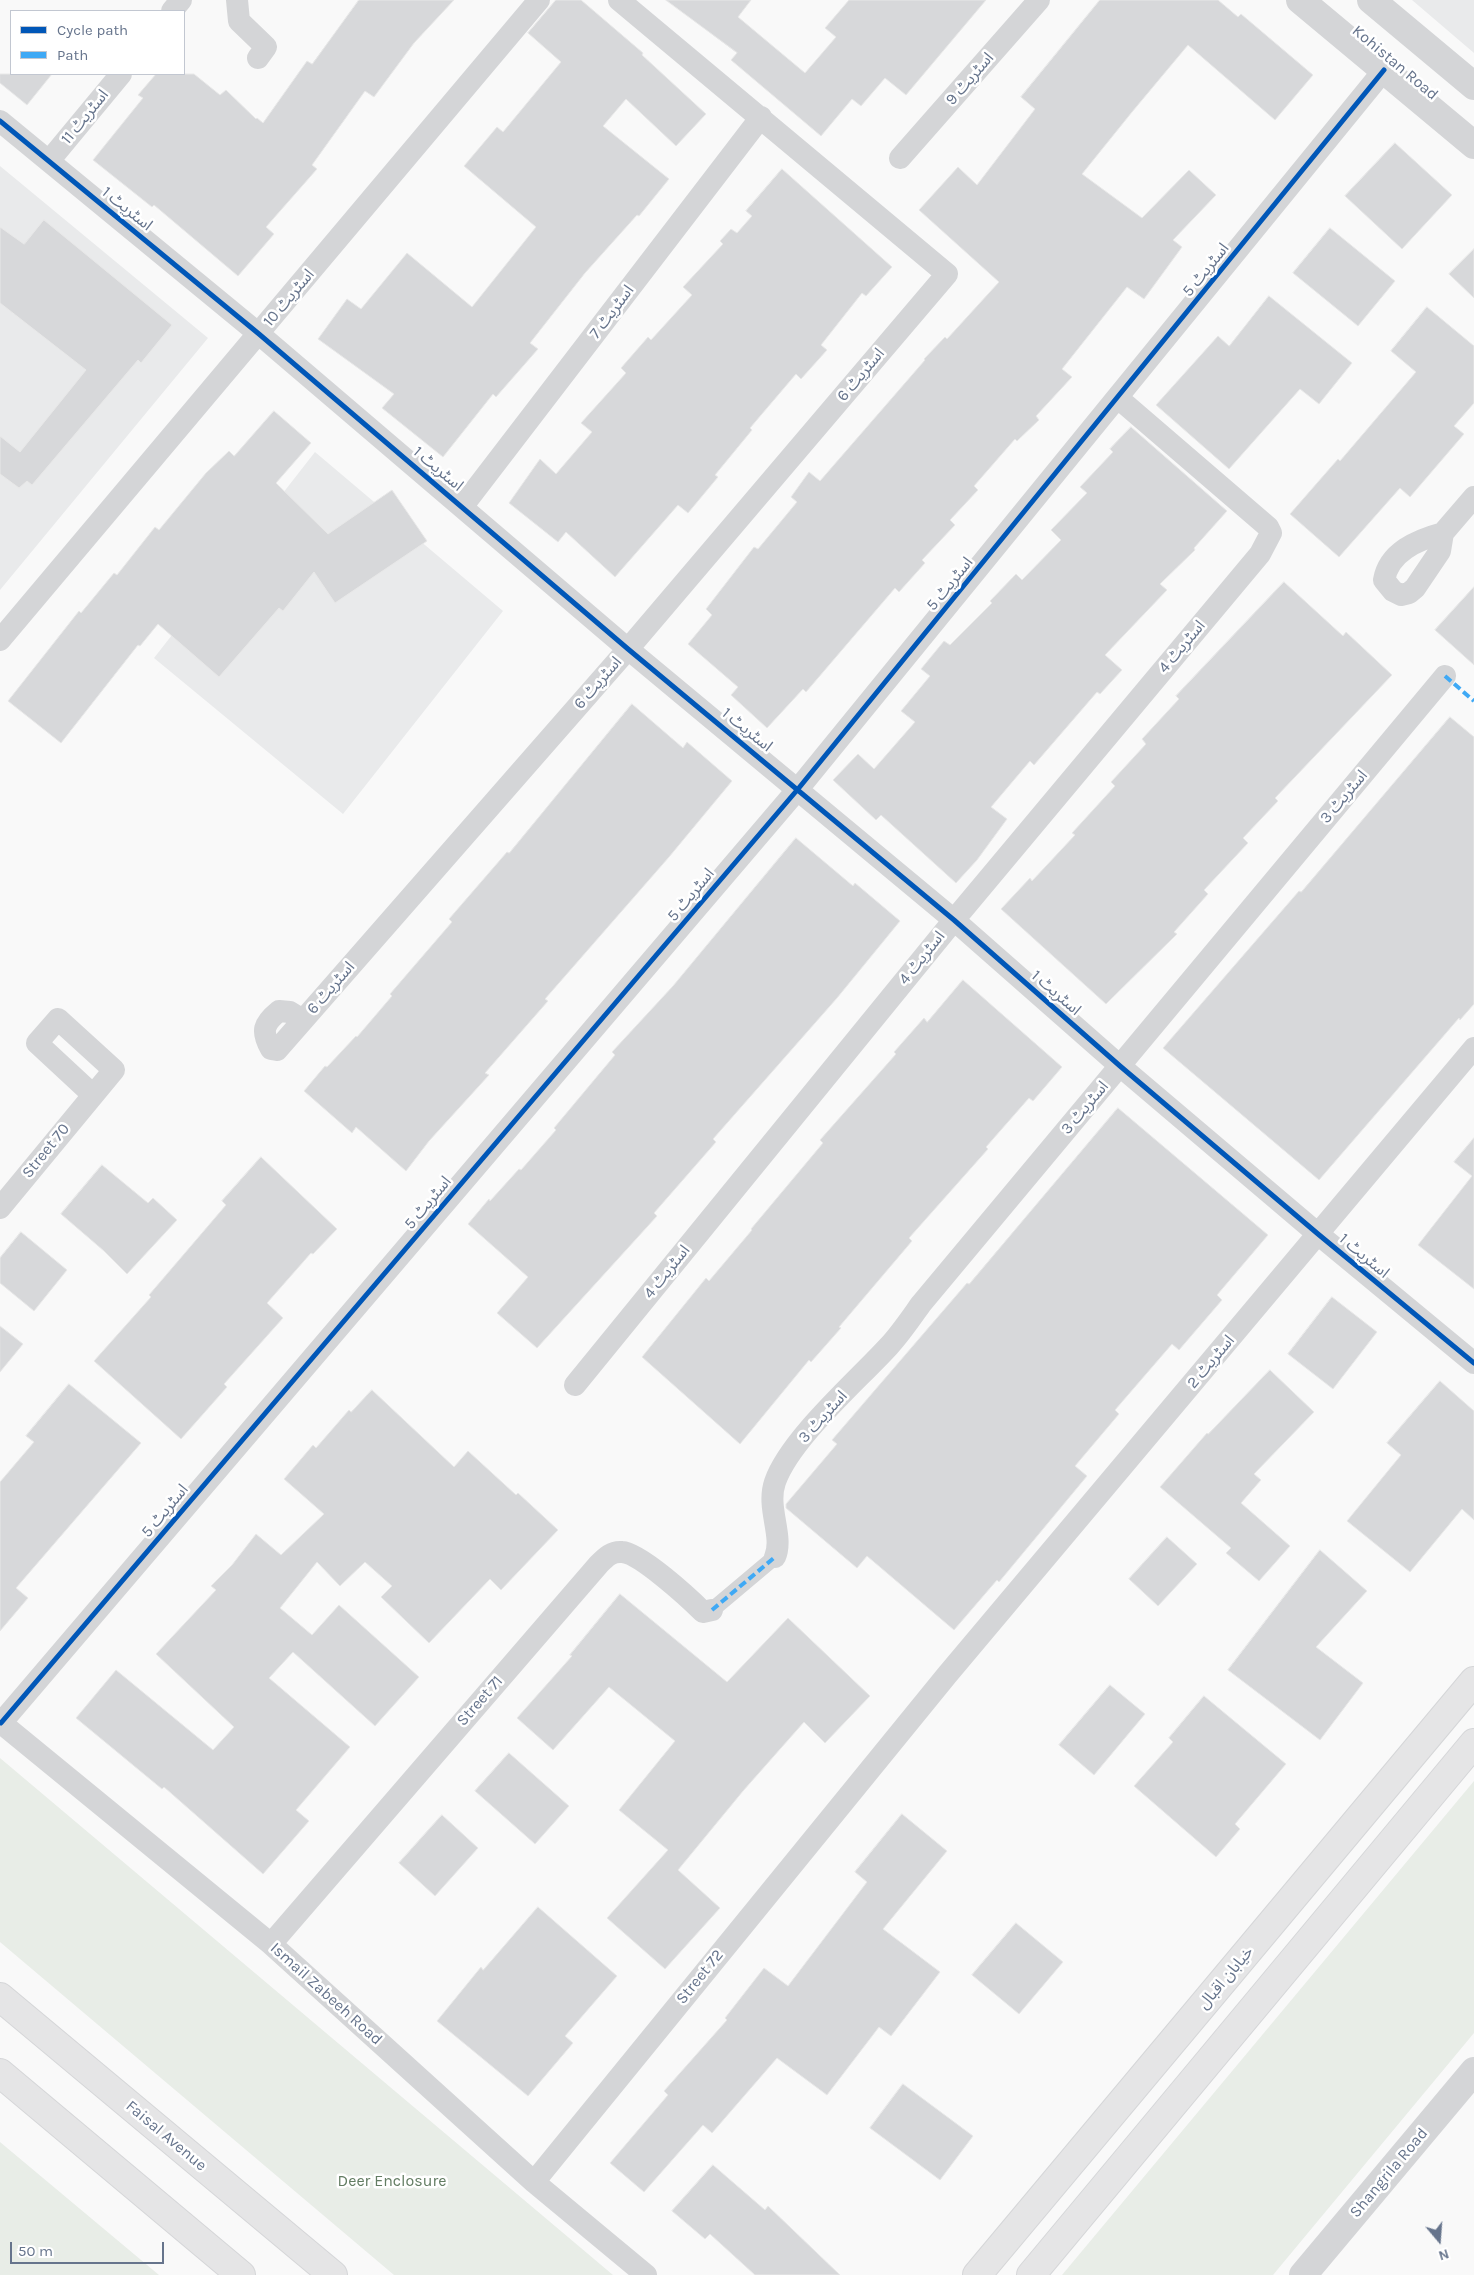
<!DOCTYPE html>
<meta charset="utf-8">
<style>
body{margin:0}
#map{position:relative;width:1474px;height:2275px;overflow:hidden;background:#f9f9f9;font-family:Karla,sans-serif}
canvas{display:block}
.legend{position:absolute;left:10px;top:10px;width:175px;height:65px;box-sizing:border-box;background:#fff;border:1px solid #c2c7d1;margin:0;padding:6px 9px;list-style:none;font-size:15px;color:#66748c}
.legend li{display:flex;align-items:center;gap:10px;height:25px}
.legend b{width:25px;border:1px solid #c2c7d1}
.north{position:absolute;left:1414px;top:2215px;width:50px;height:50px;-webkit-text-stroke:4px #fff;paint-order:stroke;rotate:162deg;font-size:14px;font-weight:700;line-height:20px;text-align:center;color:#66748c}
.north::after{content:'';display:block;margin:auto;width:18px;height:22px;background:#66748c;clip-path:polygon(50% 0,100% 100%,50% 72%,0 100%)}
.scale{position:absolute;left:10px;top:2242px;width:154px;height:22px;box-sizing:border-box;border:2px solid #66748c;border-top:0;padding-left:6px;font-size:15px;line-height:18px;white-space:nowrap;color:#66748c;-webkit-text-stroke:4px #fff;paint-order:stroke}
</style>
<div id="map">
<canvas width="1474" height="2275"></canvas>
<ul class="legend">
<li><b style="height:6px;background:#0057b8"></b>Cycle path</li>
<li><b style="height:6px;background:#3fa9f5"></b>Path</li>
</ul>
<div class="north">N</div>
<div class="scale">50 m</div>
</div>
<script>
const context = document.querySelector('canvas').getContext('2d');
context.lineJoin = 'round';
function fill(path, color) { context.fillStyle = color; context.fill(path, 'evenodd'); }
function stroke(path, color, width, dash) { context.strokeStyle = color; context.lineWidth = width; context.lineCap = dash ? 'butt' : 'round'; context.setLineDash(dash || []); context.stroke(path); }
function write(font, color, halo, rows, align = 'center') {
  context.font = font + ' Karla,"Noto Sans Arabic",sans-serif'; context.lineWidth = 5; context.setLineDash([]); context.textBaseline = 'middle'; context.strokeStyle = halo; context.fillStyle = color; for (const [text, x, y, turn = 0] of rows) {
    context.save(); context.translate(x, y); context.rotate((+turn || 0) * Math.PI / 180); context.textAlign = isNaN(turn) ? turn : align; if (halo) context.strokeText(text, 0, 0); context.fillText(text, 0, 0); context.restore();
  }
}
const built = new Path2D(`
 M1412 0H1474V53Z
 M0 166 208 338 0 590Z
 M315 452 503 611 343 814 154 658Z`);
const green = new Path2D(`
 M0 1758 613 2275H394L0 1942Z
 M1474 1781V2033L1273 2275H1062Z
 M0 2142 159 2275H0Z`);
const building = new Path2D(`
 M359 0H454L414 43 374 97 365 91 312 165 317 169 266 227 274 234 238 276 154 205 152 207 93 160 143 98 138 95 156 74H194L220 95 226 90 256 119 257 118 263 123 307 61 312 64Z
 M556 0H581L643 53 642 55 706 114 676 146 626 99 603 126 669 179 639 216 637 215 585 273 530 343 538 349 496 397 493 394 443 457 382 408 394 394 318 339 347 299 361 309 407 253 472 307 536 227 464 166 497 127 503 132 561 62 528 33Z
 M666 0H751L738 17 805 73 836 37 825 28 849 0H986L906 95 885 78 861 106 852 99 821 136 731 60 737 53Z
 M1100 0H1218L1238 17 1241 14 1313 75 1275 120 1188 45 1132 112 1082 174 1142 218 1189 170 1216 195 1173 240 1182 247 1144 299 1127 287 1062 369 1072 377 1036 416 1039 420 1017 441 1015 439 974 486 978 490 950 520 955 525 922 560 925 563 899 592 895 588 806 692 803 689 767 728 731 695 738 687 688 644 712 615 706 609 754 547 758 549 797 502 791 497 809 472 820 481 925 360 924 359 945 337 947 339 999 282 919 210 958 167 977 185 1035 109 1021 97Z
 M0 74H52L27 105 0 83Z
 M1395 143 1452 195 1402 249 1345 196Z
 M782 169 892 267 866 296 862 293 821 345 827 350 801 379 796 374 750 428 752 430 715 475 718 477 688 513 678 505 615 577 566 532 558 542 509 503 540 459 556 474 592 432 581 423 626 373 621 368 648 337 651 340 692 295 683 287 723 244 720 241 731 229 737 233 752 216 746 211Z
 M44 220 172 325 141 363 138 360 32 485 27 481 19 488 0 474V436L20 452 86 370 0 303V227L24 244Z
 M1330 228 1395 281 1358 326 1293 273Z
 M1474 249V298L1449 274Z
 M1269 296 1352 363 1319 404 1300 389 1229 469 1156 405 1218 336 1229 346Z
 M1427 307 1474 346V403L1454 426 1464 434 1410 497 1400 488 1339 557 1290 514 1338 459 1340 461 1416 372 1391 351Z
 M274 411 311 443 276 483 328 534 392 490 427 541 335 603 314 572 283 611 279 608 219 677 158 624 140 646 138 645 61 743 8 701 79 611 81 613 114 573 117 575 155 527 159 530 206 473 229 451 234 456Z
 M1131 427 1227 511 1194 548 1195 550 1160 584 1167 590 1105 655 1122 670 1100 694 1097 692 1034 765 1030 761 991 807 1007 819 977 860 956 883 881 815 876 820 833 780 858 754 874 769 915 722 901 711 930 676 921 669 944 641 950 645 992 603 990 601 1016 574 1022 580 1061 540 1051 530 1087 493 1080 487 1113 452 1110 449Z
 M1284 582 1343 636 1346 632 1392 675 1275 798 1278 801 1243 838 1248 843 1204 890 1208 894 1174 932 1177 934 1106 1004 1001 909 1030 878 1032 881 1075 835 1072 833 1115 786 1111 782 1146 744 1142 739 1179 699 1176 696Z
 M1474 587V665L1435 630Z
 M632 704 683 748 687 742 732 781 669 857 545 999 548 1001 485 1073 489 1075 429 1141 406 1171 356 1127 352 1133 304 1091 325 1066 327 1067 356 1036 357 1037 392 996 390 994 452 922 449 919 507 852 509 853Z
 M1450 717 1474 737V1004L1460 1020 1459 1018 1319 1180 1163 1048 1299 891 1301 892Z
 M796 838 853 886 855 883 900 921 837 998 713 1139 716 1142 654 1213 657 1216 537 1348 497 1313 528 1277 468 1224 489 1199 490 1201 519 1169 521 1170 556 1130 554 1128 615 1055 612 1052 673 986Z
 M963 980 1062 1067 1033 1101 1029 1098 986 1147 988 1149 909 1238 912 1241 839 1327 841 1328 811 1362 809 1360 740 1444 642 1357 706 1278 709 1281 752 1230 751 1229 823 1143 820 1140 896 1054 894 1052 924 1018 927 1022Z
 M1118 1108 1268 1235 1217 1295 1222 1300 1179 1350 1172 1344 1115 1410 1119 1414 1075 1466 1087 1476 999 1582 997 1580 954 1630 867 1556 857 1568 786 1508V1504L837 1444 832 1440 967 1283 969 1284Z
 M1474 1138V1289L1418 1245 1472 1176 1454 1162Z
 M261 1157 337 1229 313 1254 311 1253 267 1303 283 1318 224 1384 227 1387 181 1439 94 1361 151 1297 149 1295 226 1205 222 1201Z
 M102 1165 148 1203 153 1198 177 1220 127 1274 104 1251 61 1214Z
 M21 1232 67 1270 34 1311 0 1283V1258Z
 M1332 1297 1377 1332 1333 1389 1288 1354Z
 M0 1326 23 1344 0 1372Z
 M1270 1370 1314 1412 1254 1474 1261 1480 1241 1503 1290 1546 1259 1581 1226 1553 1231 1548 1160 1487 1207 1433 1208 1434Z
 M1440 1381 1474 1411V1520L1462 1509 1410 1572 1347 1521 1401 1455 1387 1443Z
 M69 1384 141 1443 16 1588 28 1598 0 1631V1482L34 1442 26 1436Z
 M372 1390 454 1467 468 1451 516 1495 518 1493 558 1530 501 1590 490 1579 429 1643 381 1597 392 1586 365 1562 340 1586 317 1562 280 1608 312 1635 339 1605 419 1677 375 1726 293 1652 269 1678 350 1747 296 1810 309 1821 263 1874 164 1787 162 1789 76 1718 116 1670 213 1750 234 1727 156 1654 216 1590 211 1586 232 1565 256 1534 281 1555 324 1514 284 1479 313 1445 316 1448 349 1410 351 1412Z
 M1167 1537 1197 1564 1158 1606 1129 1579Z
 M1320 1550 1367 1591 1316 1647 1363 1683 1320 1740 1228 1670Z
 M620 1594 727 1682 788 1618 870 1696 825 1743 804 1722 743 1791 678 1870 720 1908 665 1969 607 1918 668 1850 619 1810 675 1741 609 1687 553 1750 517 1718 572 1656 570 1655Z
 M1110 1685 1145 1714 1094 1775 1059 1745Z
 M1204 1696 1286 1764 1235 1824 1240 1829 1216 1857 1134 1786 1173 1742 1169 1738Z
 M509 1753 569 1806 535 1844 475 1791Z
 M902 1814 947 1851 883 1929 940 1972 891 2036 879 2027 827 2095 777 2058 712 2133 703 2125 644 2192 610 2163 668 2095 664 2091 727 2020 725 2018 764 1968 788 1986 867 1882 855 1872Z
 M442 1815 478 1848 435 1896 399 1863Z
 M538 1907 617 1976 565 2036 573 2043 528 2096 437 2021 481 1967 483 1970Z
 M1016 1923 1063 1962 1019 2014 972 1975Z
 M903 2084 973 2136 940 2180 870 2128Z
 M713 2165 765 2210 768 2206 840 2275H755L710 2234 705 2239 672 2211Z`);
const pedestrian = new Path2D(`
 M712 1610 775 1557`);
const minor = new Path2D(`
 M237 0 239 21 266 47 258 58
 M172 11 181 0
 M0 121 259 334 628 649 954 920 1120 1066 1318 1234 1474 1363
 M900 158 1039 0
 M49 161 121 74
 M462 507 761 117
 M1443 533C1417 540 1389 552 1384 580L1393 591 1401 595 1409 593 1415 588 1440 551 1443 533 1474 497
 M0 640 539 0
 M303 1020 290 1012 279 1011C263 1024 261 1031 271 1049L277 1050 628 649 947 274 619 0
 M0 1208 114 1070 58 1019 37 1043 93 1095
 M575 1385 954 920 1260 554 1271 533 1268 527 1118 398
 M775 1557C784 1536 766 1508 775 1482 790 1439 857 1381 889 1346 901 1333 911 1318 921 1304L1445 676
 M0 1722 271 1944 534 2182 646 2275
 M1 1723 798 789 1384 70
 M271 1944 599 1564C606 1557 612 1551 622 1552 640 1553 689 1598 703 1612L712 1610
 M534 2182 947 1675 1474 1048`);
const tertiary = new Path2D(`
 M1300 0 1474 145
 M1371 0 1474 86
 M1303 2275 1474 2071`);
const primary = new Path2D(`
 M0 1997 333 2275
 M0 2073 241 2275
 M977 2275 1474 1681
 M1031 2275 1474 1743`);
const quiet = new Path2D(`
 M1445 676 1474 701
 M712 1610 775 1557`);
const cycleway = new Path2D(`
 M0 121 259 334 628 649 954 920 1120 1066 1318 1234 1474 1363
 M1 1723 798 789 1384 70`);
const streetNames = [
 ["Kohistan Road",1395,63,40],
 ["اسٹریٹ 9",970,79,-49],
 ["اسٹریٹ 11",85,117,-51],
 ["اسٹریٹ 1",127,209,39],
 ["اسٹریٹ 5",1206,270,-51],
 ["اسٹریٹ 10",289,298,-50],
 ["اسٹریٹ 7",612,312,-53],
 ["اسٹریٹ 6",861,375,-50],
 ["اسٹریٹ 1",438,469,40],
 ["اسٹریٹ 5",950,584,-51],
 ["اسٹریٹ 4",1182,647,-50],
 ["اسٹریٹ 6",598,683,-49],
 ["اسٹریٹ 1",747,730,39],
 ["اسٹریٹ 3",1344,797,-50],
 ["اسٹریٹ 5",691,895,-50],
 ["اسٹریٹ 4",922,958,-51],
 ["اسٹریٹ 6",331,988,-49],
 ["اسٹریٹ 1",1056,993,41],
 ["اسٹریٹ 3",1085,1108,-50],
 ["Street 70",46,1151,-51],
 ["اسٹریٹ 5",428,1203,-50],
 ["اسٹریٹ 1",1364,1256,40],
 ["اسٹریٹ 4",667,1272,-51],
 ["اسٹریٹ 2",1211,1362,-50],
 ["اسٹریٹ 3",823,1417,-48],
 ["اسٹریٹ 5",165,1511,-50],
 ["Street 71",480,1701,-49],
 ["Street 72",700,1977,-51],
 ["خیابان اقبال",1226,1978,-50],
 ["Ismail Zabeeh Road",326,1994,42],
 ["Faisal Avenue",166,2136,40],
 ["Shangrila Road",1389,2173,-50]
];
const parkNames = [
 ["Deer Enclosure",392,2181]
];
fill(built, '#e9eaeb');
fill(green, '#e8ede7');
fill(building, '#d7d8da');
stroke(building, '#e8e8e8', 1);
stroke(primary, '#d5d6d8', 30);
stroke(pedestrian, '#d4d5d7', 16);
stroke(minor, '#d4d5d7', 22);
stroke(tertiary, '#d4d5d7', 28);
stroke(primary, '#e5e5e6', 28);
stroke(quiet, '#3fa9f5', 4, [8, 4]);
stroke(cycleway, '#0057b8', 5);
write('16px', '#66748c', '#fff', streetNames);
write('16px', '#627c62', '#fff', parkNames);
</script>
